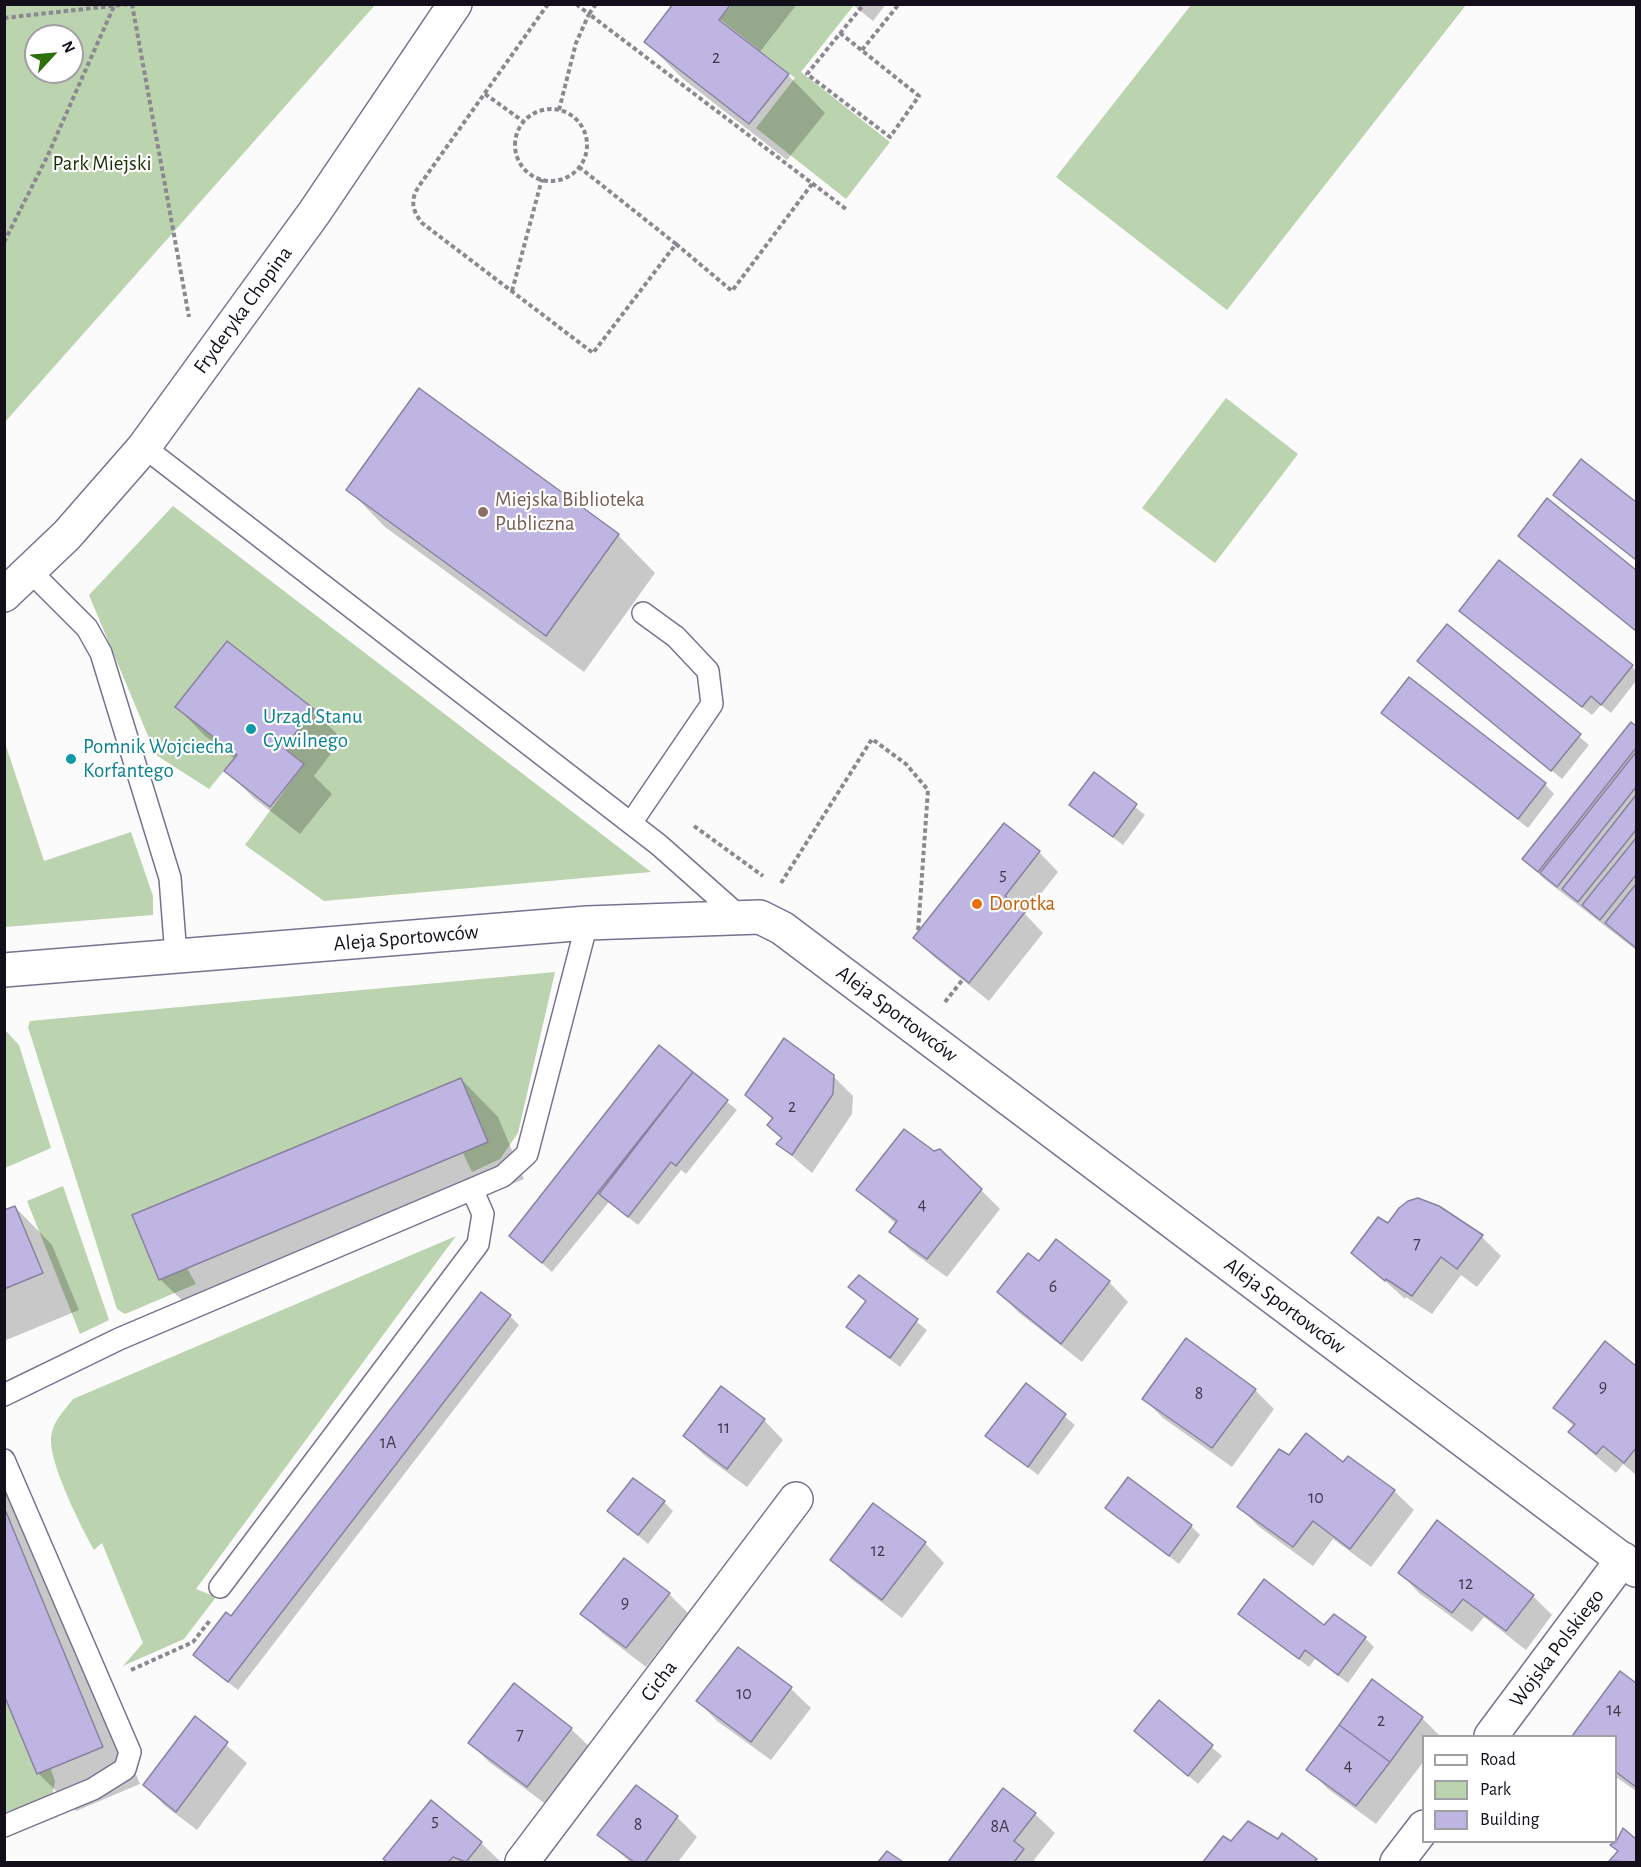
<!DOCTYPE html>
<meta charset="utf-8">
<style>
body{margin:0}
#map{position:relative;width:1641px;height:1867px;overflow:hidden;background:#fbfbfb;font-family:"Alegreya Sans",sans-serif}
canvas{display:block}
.frame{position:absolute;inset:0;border:6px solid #120f1a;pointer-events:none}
.legend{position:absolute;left:1422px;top:1735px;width:195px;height:108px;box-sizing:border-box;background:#fff;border:2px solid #a09fa3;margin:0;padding:8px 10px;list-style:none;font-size:18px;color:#120f1a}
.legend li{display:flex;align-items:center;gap:12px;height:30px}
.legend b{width:30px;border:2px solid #a09fa3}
.north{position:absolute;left:24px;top:24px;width:60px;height:60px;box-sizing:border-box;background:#fff;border:2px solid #a09fa3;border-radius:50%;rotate:64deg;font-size:16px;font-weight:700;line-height:24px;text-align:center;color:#120f1a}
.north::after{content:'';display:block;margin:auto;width:21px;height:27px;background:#2b700d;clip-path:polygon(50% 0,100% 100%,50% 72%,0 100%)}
</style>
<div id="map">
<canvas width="1641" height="1867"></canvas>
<div class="frame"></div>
<ul class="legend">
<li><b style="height:8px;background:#fff"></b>Road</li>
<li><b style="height:16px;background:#bbd3ae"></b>Park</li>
<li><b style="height:16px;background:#bfb5e3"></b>Building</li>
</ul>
<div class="north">N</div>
</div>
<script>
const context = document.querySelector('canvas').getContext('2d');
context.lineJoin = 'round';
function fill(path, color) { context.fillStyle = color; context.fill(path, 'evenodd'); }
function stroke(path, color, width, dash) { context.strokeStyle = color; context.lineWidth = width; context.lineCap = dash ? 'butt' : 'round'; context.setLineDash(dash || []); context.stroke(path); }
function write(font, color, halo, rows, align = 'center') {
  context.font = font + ' "Alegreya Sans",sans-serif'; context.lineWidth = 4.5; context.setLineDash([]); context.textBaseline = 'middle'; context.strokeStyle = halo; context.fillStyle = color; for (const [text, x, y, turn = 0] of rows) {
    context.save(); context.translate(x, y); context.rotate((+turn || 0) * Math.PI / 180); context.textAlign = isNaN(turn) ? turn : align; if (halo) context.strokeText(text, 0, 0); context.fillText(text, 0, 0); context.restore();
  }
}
const green = new Path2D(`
 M5 4 375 5 5 422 4 5ZM36 36H72V72H36Z
 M732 5H854L801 72 890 142 846 199 756 128 795 78 720 19Z
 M1191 5H1466L1227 310 1056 177Z
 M1226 398 1298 454 1215 563 1142 508Z
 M173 506 651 872 324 901 245 845 304 764 284 748 314 709 226 641 175 707 237 755 209 789 156 755 89 595Z
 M5 743 44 861 131 832 153 896V915L5 927Z
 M555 972 518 1133 500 1159 472 1172 463 1153 488 1142 461 1078 132 1215 159 1279 187 1268 196 1284 125 1314 117 1309 28 1027 30 1021Z
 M5 1030 19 1045 51 1148 5 1168Z
 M63 1186 109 1320 80 1334 27 1201Z
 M456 1236 196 1589 216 1597 184 1639 123 1666 143 1643 102 1543 94 1550C81 1527 49 1463 51 1438 52 1422 64 1411 73 1399Z
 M4 1695 37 1774 51 1769 55 1781 52 1797 5 1812Z`);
const shadow = new Path2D(`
 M675 4H797L759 53 788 75 825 113 787 160 683 79 646 42Z
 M852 4H886L873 21Z
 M420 390 618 535 655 573 584 672 385 527 348 489Z
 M1582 461 1636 503V560L1564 504Z
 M1548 501 1636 572V631L1520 536Z
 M1461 611 1632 666 1636 671V681L1611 713 1601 705 1592 715Z
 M1447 626 1589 745 1562 779 1419 661Z
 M227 643 313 710 342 739 314 776 332 794 300 834 255 799 226 771 235 759 205 736 177 707Z
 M1383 713 1545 784 1554 794 1528 828Z
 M1631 724 1636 728V950L1543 878 1524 858Z
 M1094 774 1145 815 1123 845 1071 805Z
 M1039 852 1058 872 1025 914 1043 933 989 1001 934 957 915 938Z
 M660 1047 737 1110 686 1174 681 1170 638 1225 609 1202 552 1272 511 1236Z
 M833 1076 853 1096 852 1114 812 1173 778 1144 783 1139 773 1120 747 1095Z
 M461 1079 498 1117 524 1179 198 1316 160 1279Z
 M858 1190H981L1000 1209 947 1277 911 1251 891 1232 896 1224Z
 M1418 1200 1428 1201 1482 1237 1501 1256 1477 1287 1461 1275 1432 1314 1406 1297 1405 1299 1353 1252Z
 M15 1207 52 1245 79 1310 4 1341V1212Z
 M1039 1263 1109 1282 1128 1302 1082 1362 1018 1312 999 1292Z
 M860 1277 927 1330 900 1367 848 1327 867 1302 851 1287Z
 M510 1316 519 1325 238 1690 204 1664 195 1654 231 1619Z
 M1606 1343 1636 1368V1475L1623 1464 1616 1473 1590 1451 1570 1432 1574 1427 1555 1407Z
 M1026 1385 1075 1425 1038 1475 987 1436Z
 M1255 1390 1274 1409 1232 1467 1163 1418 1144 1399Z
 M764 1420 783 1440 747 1487 705 1456 685 1436Z
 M4 1457 140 1784 76 1811 39 1774 4 1691Z
 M1289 1457 1344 1464 1348 1458 1394 1491 1414 1510 1371 1567 1333 1539 1313 1566 1258 1526 1239 1506Z
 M664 1502 673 1511 648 1544 609 1511Z
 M1107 1508 1191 1526 1200 1535 1179 1564Z
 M925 1543 944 1563 902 1618 851 1579 832 1560Z
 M1400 1573 1533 1596 1552 1615 1526 1650 1484 1617 1472 1632 1419 1593Z
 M669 1594 688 1613 646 1667 602 1633 582 1614Z
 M1240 1614 1324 1628 1365 1638 1374 1647 1348 1683 1315 1659 1309 1667Z
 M739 1649 791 1689 811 1708 771 1760 717 1721 698 1701Z
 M1620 1673 1636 1685V1791L1616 1777V1736H1574Z
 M1159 1702 1222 1756 1198 1784 1146 1740Z
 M195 1718 247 1763 197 1830 164 1805 145 1785Z
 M1422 1718 1440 1736H1424V1761L1376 1824 1328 1789 1308 1769Z
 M571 1729 591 1748 547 1805 489 1762 470 1743Z
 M636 1787 677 1817 697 1837 678 1862H630L599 1834Z
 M1003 1790 1035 1814 1055 1833 1034 1860 1036 1862H949Z
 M431 1802 481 1843 501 1862H389L385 1859Z
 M1623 1830 1636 1841V1862H1611L1619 1852 1612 1845Z
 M1224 1838 1231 1843 1318 1862H1205Z`);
const building = new Path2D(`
 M673 4H731L719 20 789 74 749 124 644 42Z
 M419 388 619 534 546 636 346 490Z
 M1581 459 1636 502V560L1553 495Z
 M1547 498 1636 570V631L1518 536Z
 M1499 560 1633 665 1601 705 1591 696 1582 707 1459 611Z
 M1447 624 1581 734 1551 771 1417 661Z
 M227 641 314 709 284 748 304 764 270 807 224 771 237 755 175 707Z
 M1409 677 1546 783 1518 819 1381 713Z
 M1631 722 1636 726V748L1538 872 1522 859Z
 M1636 752V787L1557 887 1540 873Z
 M1094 772 1137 804 1113 837 1069 805Z
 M1636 795V830L1578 902 1562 889Z
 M1004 823 1040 851 1005 896 1025 912 969 983 913 938Z
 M1636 838V875L1600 920 1582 905Z
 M1636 884V948L1605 923Z
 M784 1038 834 1075 833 1094 792 1155 776 1144 782 1138 767 1125 773 1118 745 1095Z
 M659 1045 693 1072 542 1263 509 1236Z
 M693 1072 728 1100 676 1166 671 1162 628 1217 599 1194Z
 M461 1078 488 1142 159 1280 132 1215Z
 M904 1129 934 1151 940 1149 982 1189 927 1259 889 1232 897 1221 856 1190Z
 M1418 1198 1439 1206 1483 1235 1457 1269 1441 1257 1412 1296 1386 1279 1385 1281 1351 1253 1378 1217 1388 1223 1399 1208 1408 1201Z
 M15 1206 43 1273 4 1289V1210Z
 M1056 1239 1110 1281 1061 1344 997 1292 1028 1253 1039 1261Z
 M859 1275 918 1319 890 1358 846 1327 866 1301 848 1287Z
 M481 1292 511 1315 228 1682 193 1655 226 1612 231 1616Z
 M1186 1338 1256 1389 1212 1448 1142 1399Z
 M1605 1341 1636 1366V1448L1624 1463 1603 1446 1596 1454 1568 1432 1575 1424 1553 1408Z
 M1026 1383 1066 1414 1028 1467 985 1436Z
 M721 1386 765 1419 727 1469 683 1436Z
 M1306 1433 1343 1462 1348 1456 1395 1490 1350 1549 1313 1521 1293 1547 1237 1507 1279 1449 1289 1455Z
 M1128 1477 1192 1525 1169 1556 1105 1508Z
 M633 1478 665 1501 638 1535 607 1511Z
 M873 1503 926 1542 882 1600 830 1560Z
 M4 1507 103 1747 37 1774 4 1695Z
 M1437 1520 1534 1595 1506 1631 1463 1599 1452 1613 1398 1573Z
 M624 1558 670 1593 626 1648 580 1614Z
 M1264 1579 1324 1625 1334 1614 1366 1637 1338 1675 1305 1650 1299 1659 1238 1614Z
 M738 1647 792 1687 751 1742 696 1701Z
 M1620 1671 1636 1683V1787L1616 1772V1736H1572Z
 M1372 1679 1423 1717 1390 1762 1339 1725Z
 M514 1683 572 1728 527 1787 468 1743Z
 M1159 1700 1213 1745 1188 1776 1134 1731Z
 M195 1716 228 1742 176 1812 143 1785Z
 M1339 1725 1390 1762 1356 1806 1306 1770Z
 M636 1785 678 1816 645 1862H634L597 1835Z
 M1003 1788 1036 1813 1014 1841 1024 1849 1014 1862H948Z
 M431 1800 482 1842 466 1862 453 1857 448 1862H387L383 1859Z
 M1248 1821 1278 1839 1282 1833 1317 1859 1314 1862H1203L1223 1836 1231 1841Z
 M1623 1828 1636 1839V1862L1609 1861 1618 1851 1610 1845 1616 1842Z
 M887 1851 903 1862H878Z`);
const path = new Path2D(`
 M132 4 189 317
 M548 4 419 186C410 200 412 210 422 223L593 353 676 244 579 167
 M596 4 589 14 846 209
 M4 18 129 4
 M840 33 919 96 890 137 807 74 864 4
 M862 50 899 4
 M485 94 524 122
 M515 145a36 36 0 1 1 72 0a36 36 0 1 1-72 0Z
 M559 110 576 43 589 14 576 4
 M4 242 47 157 114 6
 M676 244 732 291 812 184
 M512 291 542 179
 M694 826 763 876
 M781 883 872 739 906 764 928 790 918 932
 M945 1002 964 978
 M131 1670 193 1642 211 1619`);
const lane = new Path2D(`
 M144 447 659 845 739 916
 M30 571 87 628 101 653 170 878 176 956
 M631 823 712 704 708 671 676 637 643 613
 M4 1395 119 1339 503 1176 527 1154 587 923
 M4 1460 130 1752 125 1769 93 1789 4 1826
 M220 1587 478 1244 483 1214 472 1189`);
const street = new Path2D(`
 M4 595 67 535 144 447 314 213 455 4
 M4 970 587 923 760 917 782 928 1636 1570
 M1491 1736 1623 1559
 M522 1862 796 1499
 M1397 1862 1424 1827`);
const markers = [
 [483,512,6,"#8d6e63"],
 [251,729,6,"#0f9aa8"],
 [71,759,6,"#0f9aa8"],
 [977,904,6,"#e8710a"]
];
const numberNames = [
 ["2",716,58],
 ["5",1003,875],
 ["2",792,1107],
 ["4",922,1205],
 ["7",1417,1244],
 ["6",1053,1287],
 ["9",1603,1387],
 ["8",1199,1394],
 ["11",724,1428],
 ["1A",388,1443],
 ["10",1316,1498],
 ["12",878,1551],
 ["12",1466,1584],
 ["9",625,1603],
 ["10",744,1694],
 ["14",1614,1710],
 ["2",1381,1721],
 ["7",520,1735],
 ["4",1348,1766],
 ["5",435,1821],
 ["8",638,1825],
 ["8A",1000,1827]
];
const parkNames = [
 ["Park Miejski",102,164]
];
const streetNames = [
 ["Fryderyka Chopina",243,310,-54],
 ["Aleja Sportowców",406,938,-5],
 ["Aleja Sportowców",897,1014,37],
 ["Aleja Sportowców",1285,1306,37],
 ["Wojska Polskiego",1557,1648,-53],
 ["Cicha",659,1681,-53]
];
const educationNames = [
 ["Miejska Biblioteka",495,500],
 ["Publiczna",495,524]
];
const cultureNames = [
 ["Urząd Stanu",263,717],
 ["Cywilnego",263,741],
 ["Pomnik Wojciecha",83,747],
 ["Korfantego",83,771]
];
const foodNames = [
 ["Dorotka",989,904]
];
fill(green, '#bbd3ae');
fill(shadow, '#0003');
fill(building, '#bfb5e3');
stroke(building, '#8882a0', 1.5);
stroke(lane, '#78728f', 24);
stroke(street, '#78728f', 36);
stroke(path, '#8b898f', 4, [4.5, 3]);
stroke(lane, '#fff', 21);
stroke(street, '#fff', 33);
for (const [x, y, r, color] of markers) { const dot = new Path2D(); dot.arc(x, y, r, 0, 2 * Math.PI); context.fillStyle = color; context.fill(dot); stroke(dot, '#fff', 2); }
write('18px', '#3d384c', null, numberNames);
write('21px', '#193104', '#fff', parkNames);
write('21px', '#120f1a', '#fff', streetNames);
write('21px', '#785e54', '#fff', educationNames, 'left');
write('21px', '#0d838f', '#fff', cultureNames, 'left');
write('21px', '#c56008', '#fff', foodNames, 'left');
</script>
